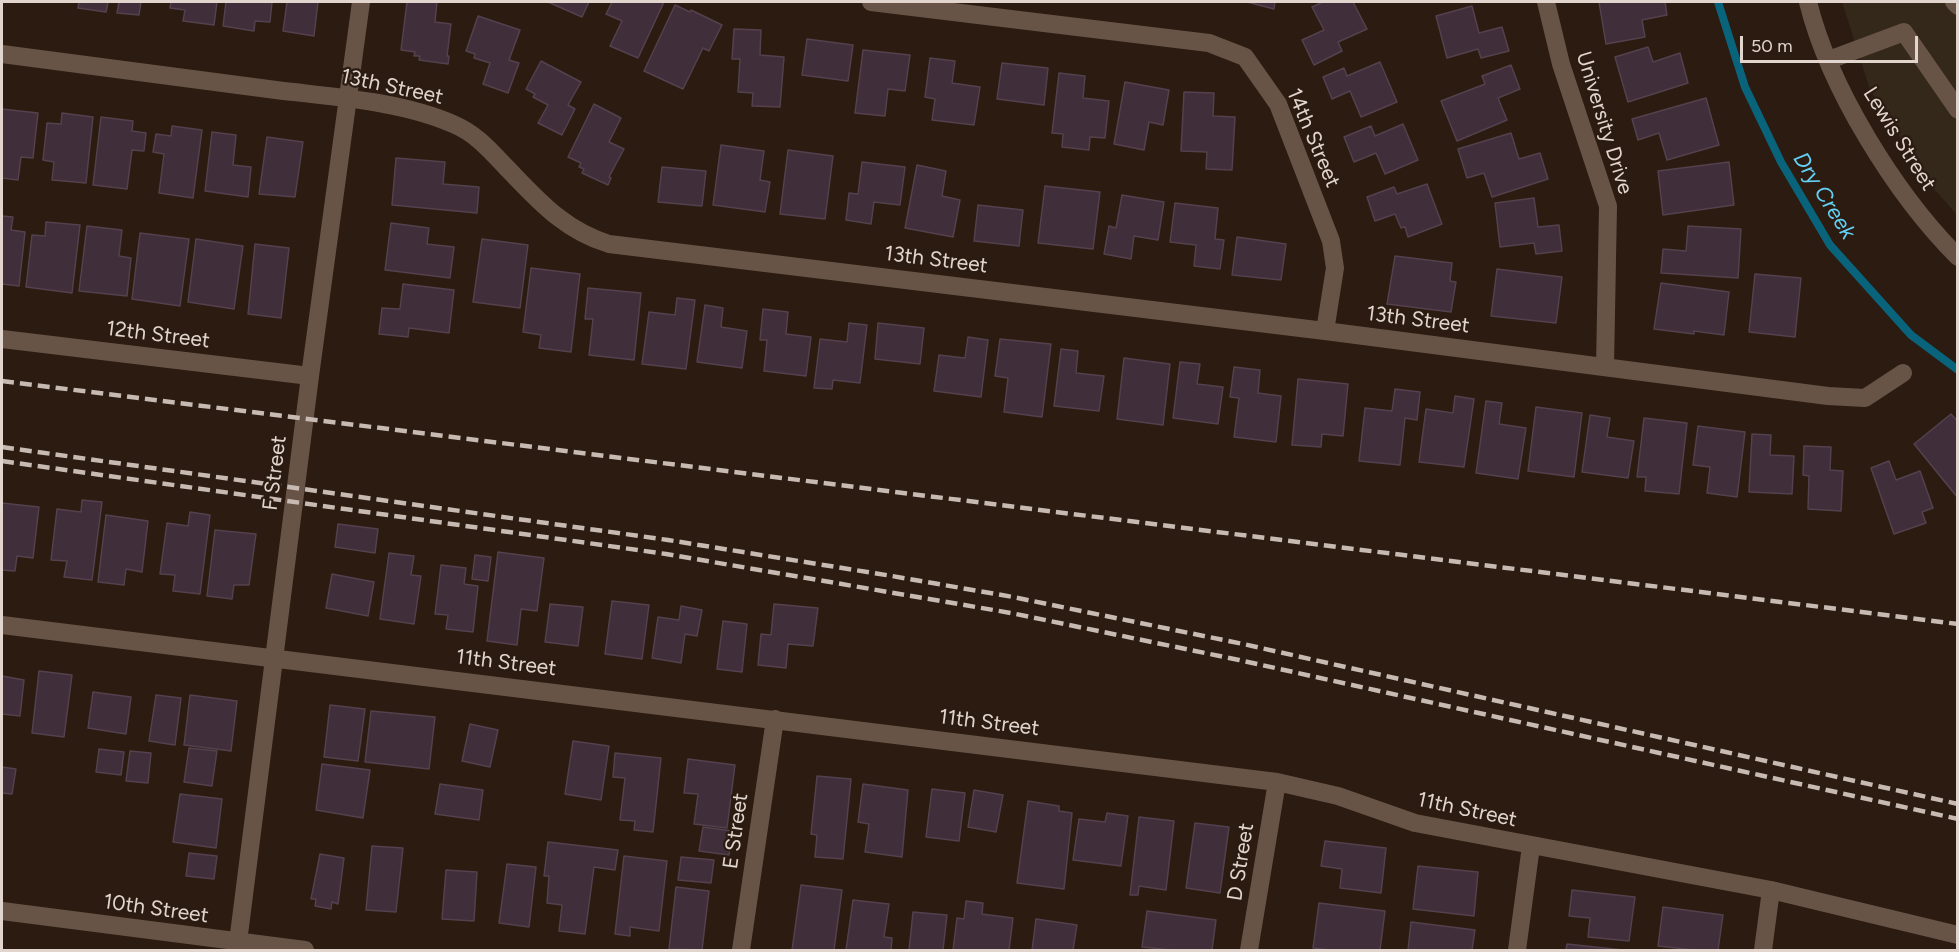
<!DOCTYPE html>
<style>
body{margin:0}
#map{position:relative;width:1959px;height:952px;overflow:hidden;background:#2b1b10;font-family:Figtree,sans-serif}
canvas{display:block}
.frame{position:absolute;inset:0;border:3px solid #e1d5ce;pointer-events:none}
.scale{position:absolute;left:1740px;top:36px;width:178px;height:27px;box-sizing:border-box;border:3px solid #e1d5ce;border-top:0;padding-left:8px;font-size:18px;line-height:21px;white-space:nowrap;color:#e1d5ce;-webkit-text-stroke:4px #2b1b10;paint-order:stroke}
</style>
<div id="map">
<canvas width="1959" height="952"></canvas>
<div class="frame"></div>
<div class="scale">50 m</div>
</div>
<script>
const context = document.querySelector('canvas').getContext('2d');
context.lineJoin = 'round';
function fill(path, color) { context.fillStyle = color; context.fill(path, 'evenodd'); }
function stroke(path, color, width, dash) { context.strokeStyle = color; context.lineWidth = width; context.lineCap = dash ? 'butt' : 'round'; context.setLineDash(dash || []); context.stroke(path); }
function write(font, color, halo, rows, align = 'center') {
  context.font = font + ' Figtree,sans-serif'; context.lineWidth = 4.5; context.setLineDash([]); context.textBaseline = 'middle'; context.strokeStyle = halo; context.fillStyle = color; for (const [text, x, y, turn = 0] of rows) {
    context.save(); context.translate(x, y); context.rotate((+turn || 0) * Math.PI / 180); context.textAlign = isNaN(turn) ? turn : align; if (halo) context.strokeText(text, 0, 0); context.fillText(text, 0, 0); context.restore();
  }
}
const industrial = new Path2D(`
 M1842 2H1957V215L1928 182 1870 90Z`);
const stream = new Path2D(`
 M1718 2 1745 87 1781 162 1830 245 1911 335 1958 370`);
const building = new Path2D(`
 M79 2H108L106 12 78 8Z
 M119 2H141L139 15 117 13Z
 M171 2H217L214 25 183 21 185 10 170 8Z
 M226 2H272L270 22 255 21 254 31 223 26Z
 M287 2H318L314 36 283 31Z
 M407 2H437L435 22 451 24 447 56H449L448 64 419 60 420 56H414L415 52 401 50Z
 M548 2H589L582 17Z
 M612 2H664L638 58 610 46 622 21 606 14Z
 M1247 2H1275L1274 9Z
 M1323 2H1353L1367 29 1338 42 1342 51 1314 65 1302 40 1324 30 1312 7Z
 M1599 2H1665L1667 15 1642 20 1645 37 1606 44Z
 M675 5 690 12 691 10 722 25 709 51 703 48 683 89 644 71Z
 M1472 6 1479 33 1502 27 1509 51 1481 58 1478 49 1447 58 1436 16Z
 M478 16 520 30 509 60 519 63 508 93 483 84 490 63 474 58 475 54 466 51Z
 M734 29 761 30 760 55 784 57 780 107 752 106 753 93 738 92 740 59H732Z
 M807 39 853 45 848 81 802 75Z
 M1648 47 1653 62 1680 53 1688 83 1628 102 1615 57Z
 M863 50 910 55 905 91 888 89 885 116 855 113Z
 M930 58 955 61 952 83 980 87 974 125 932 120 935 99 925 97Z
 M541 61 581 82 568 105 575 109 562 135 538 123 548 105 533 97 535 94 526 89Z
 M1380 62 1397 102 1361 117 1350 91 1332 99 1323 77 1344 68 1347 76Z
 M1002 63 1048 68 1044 105 997 99Z
 M1511 65 1520 89 1498 98 1507 120 1457 141 1441 101 1485 84 1482 76Z
 M1059 73 1085 76 1083 98 1109 101 1105 138 1090 137 1089 150 1062 147 1063 134 1052 133Z
 M1125 82 1169 90 1163 125 1149 122 1144 150 1114 144Z
 M1184 92 1214 93 1213 116 1235 117 1232 170 1206 169 1207 152 1181 151Z
 M1706 98 1719 145 1667 160 1659 133 1638 140 1632 119Z
 M594 104 621 118 609 142 624 149 609 177 611 178 608 185 582 173 584 169 579 167 581 163 568 157Z
 M2 109 38 113 33 158 21 157 18 180 2 178Z
 M62 113 93 117 86 183 52 180 54 162 43 160 47 123 61 124Z
 M101 117 133 121 132 131 146 133 144 151 132 150 127 189 93 185Z
 M1403 124 1418 160 1385 174 1376 153 1354 162 1344 137 1371 126 1375 136Z
 M172 126 202 130 193 198 159 193 164 154 153 152 156 134 171 136Z
 M212 132 236 135 233 165 251 167 248 197 205 191Z
 M1511 133 1519 159 1540 153 1548 179 1492 197 1484 173 1467 178 1458 149Z
 M267 137 303 142 295 197 259 194Z
 M721 145 764 151 760 180 770 182 765 212 713 205Z
 M788 150 833 156 825 219 780 214Z
 M396 158 445 162 443 184 479 187 477 213 392 205Z
 M862 162 905 167 900 205 874 202 871 224 846 220 849 193 858 194Z
 M1729 162 1734 205 1663 215 1658 171Z
 M917 165 946 171 942 196 960 200 953 237 905 228Z
 M662 167 706 171 702 206 658 202Z
 M1427 184 1442 224 1408 237 1405 227 1401 228 1395 214 1375 221 1367 197 1394 187 1397 194Z
 M1045 186 1100 192 1093 249 1038 243Z
 M1122 195 1164 202 1158 240 1134 236 1131 259 1104 254 1109 226 1116 228Z
 M1534 198 1538 227 1559 225 1562 251 1536 254 1534 243 1500 247 1495 203Z
 M1175 203 1218 208 1215 239 1224 240 1220 269 1194 266 1196 245 1170 242Z
 M978 205 1023 210 1019 246 974 241Z
 M2 216 13 217 11 230 25 232 19 286 2 284Z
 M46 222 80 225 72 293 26 287 32 235 45 236Z
 M391 223 429 228 427 244 454 247 450 278 385 270Z
 M87 226 122 230 119 256 131 258 127 296 79 291Z
 M1688 226 1741 229 1738 278 1661 273 1663 249 1686 251Z
 M140 233 189 239 180 306 132 299Z
 M1237 237 1286 244 1281 280 1232 275Z
 M196 239 243 246 234 309 188 302Z
 M482 239 528 245 520 308 473 302Z
 M255 244 289 248 281 318 248 314Z
 M1395 256 1452 263 1450 281 1456 282 1451 312 1387 304Z
 M531 268 580 274 571 352 539 348 541 335 523 332Z
 M1497 269 1562 277 1556 323 1491 316Z
 M1755 274 1801 278 1795 337 1749 332Z
 M1661 283 1729 292 1724 335 1694 331V334L1654 329Z
 M403 284 454 290 449 333 409 328 408 337 379 334 382 308 400 309Z
 M588 288 641 293 634 360 589 355 593 319H585Z
 M677 298 695 300 686 369 642 364 649 312 675 315Z
 M705 305 723 308 721 327 747 331 742 368 697 362Z
 M763 309 788 312 786 334 811 337 806 376 764 371 767 340H760Z
 M849 323 867 325 860 383 833 380 832 389 814 388 820 339 847 342Z
 M878 323 924 328 920 364 875 359Z
 M968 337 988 340 981 397 934 391 939 355 965 358Z
 M1000 339 1051 344 1042 417 1004 412 1008 378 995 376Z
 M1061 349 1078 351 1076 373 1104 376 1099 411 1054 406Z
 M1124 358 1170 364 1163 425 1117 419Z
 M1180 362 1200 364 1197 384 1223 387 1218 424 1173 418Z
 M1234 367 1260 370 1258 393 1281 396 1276 442 1234 437 1239 398 1230 397Z
 M1298 379 1348 384 1343 436 1322 434 1321 447 1292 445Z
 M1395 389 1420 392 1417 420 1405 418 1400 465 1359 461 1365 408 1392 411Z
 M1455 396 1474 399 1464 467 1419 462 1426 409 1453 413Z
 M1486 401 1502 403 1499 424 1526 428 1518 479 1476 473Z
 M1536 407 1582 413 1574 477 1528 471Z
 M1951 414 1958 422V498L1914 444Z
 M1590 415 1610 418 1607 437 1634 441 1628 478 1582 472Z
 M1644 418 1687 423 1679 494 1645 491 1646 477H1637Z
 M1698 426 1745 432 1737 497 1707 493 1710 467 1693 465Z
 M1752 434 1771 435 1770 455 1794 456 1792 494 1749 492Z
 M1804 446 1831 447 1830 470 1843 471 1841 511 1808 509 1809 476 1803 475Z
 M1889 461 1896 480 1920 471 1933 508 1922 512 1926 523 1894 534 1871 468Z
 M82 500 102 502 92 580 64 577 67 561 51 560 57 509 81 512Z
 M2 503 39 507 33 558 17 556 15 571 2 570Z
 M190 512 210 515 200 594 173 591 175 575 160 574 167 523 188 526Z
 M106 515 148 521 142 572 126 569 124 585 98 582Z
 M338 524 378 529 375 553 335 547Z
 M215 530 256 534 249 585H234L232 599 207 596Z
 M498 552 544 558 537 611 521 609 517 645 487 641Z
 M389 553 414 556 411 575 421 576 414 624 380 619Z
 M475 555 491 557 488 581 472 579Z
 M441 565 466 568 464 584 478 586 473 632 446 629 448 615 435 614Z
 M332 574 374 582 368 616 326 608Z
 M612 601 649 605 642 659 605 654Z
 M550 604 583 607 578 646 545 642Z
 M774 604 818 608 813 646 788 644 786 668 758 665 761 634 771 635Z
 M681 606 702 610 697 636 685 634 681 663 652 658 658 617 679 620Z
 M723 621 747 624 742 672 717 669Z
 M39 671 72 675 64 737 32 733Z
 M2 676 24 680 20 716 2 714Z
 M93 692 131 697 126 734 88 728Z
 M156 695 181 698 175 745 149 741Z
 M190 695 237 701 231 751 184 745Z
 M330 705 365 709 358 761 324 757Z
 M371 711 435 717 429 769 365 762Z
 M470 724 498 730 490 767 462 761Z
 M573 741 609 746 601 800 565 794Z
 M189 748 217 751 212 786 184 782Z
 M99 749 124 752 121 775 96 772Z
 M130 751 151 753 148 783 126 781Z
 M615 753 661 758 653 832 634 830 635 821 620 820 625 778 613 777Z
 M688 759 735 765 727 828 694 824 698 794 684 793Z
 M322 764 370 770 363 818 316 810Z
 M2 767 16 769 12 794 2 793Z
 M817 776 851 779 843 859 815 857 817 835 811 834Z
 M440 784 483 790 479 820 435 814Z
 M863 784 908 790 902 857 865 852 869 824 858 822Z
 M932 789 965 793 959 841 926 837Z
 M974 790 1003 795 996 832 968 827Z
 M180 794 222 799 216 848 173 842Z
 M1028 801 1059 806V811L1072 813 1064 889 1017 883Z
 M1107 813 1128 816 1121 866 1073 860 1079 819 1105 822Z
 M1139 817 1174 821 1166 890 1139 886 1138 895H1130Z
 M1195 823 1229 827 1220 893 1186 888Z
 M703 827 733 831 729 855 699 851Z
 M1325 841 1386 848 1381 893 1340 888 1342 869 1321 866Z
 M548 842 618 850 615 870 594 867 585 934 559 931 562 905 547 903 549 876H544Z
 M372 846 403 848 396 912 366 910Z
 M189 853 217 856 214 879 186 876Z
 M320 854 344 858 338 904 332 902 331 909 315 906 316 899H311Z
 M624 856 667 861 659 931 630 927V936L615 934Z
 M681 857 714 860 711 883 678 880Z
 M507 864 536 867 529 927 499 923Z
 M1418 866 1478 872 1474 916 1413 909Z
 M446 870 477 872 474 921 442 919Z
 M801 885 842 890 834 950H792Z
 M676 887 709 891 702 950 669 949Z
 M1572 890 1635 897 1629 941 1588 937 1590 918 1569 916Z
 M853 900 889 904 884 937 892 938 891 950H846Z
 M966 901 983 903 982 914 1013 918 1009 950H953L957 918 964 919Z
 M1319 903 1385 911 1380 950H1331L1313 948Z
 M1663 907 1723 915 1718 950H1694L1658 946Z
 M1147 911 1216 920 1212 950H1172L1142 947Z
 M913 912 947 915 943 950H909Z
 M1036 919 1077 925 1073 950H1032Z
 M1411 922 1475 930 1472 950H1408Z
 M1567 944 1623 950H1566Z`);
const minor = new Path2D(`
 M871 2 1209 43 1245 57 1278 104 1331 241 1335 268 1325 331
 M1546 2 1561 64 1608 206 1605 367
 M1808 2C1829 87 1895 194 1958 257
 M1954 2 1958 6
 M2 54C93 66 184 78 276 90 333 97 401 101 453 124 475 133 489 149 505 166 537 199 563 230 609 244L1325 331 1828 396 1865 398 1903 373
 M1829 60 1904 32 1958 110
 M2 339 310 376
 M2 625 1277 782 1338 796 1415 823 1771 890 1958 935
 M2 911 305 950
 M237 950 310 376 361 2
 M741 950 775 719
 M1249 950 1277 782
 M1517 950 1531 846
 M1763 950 1771 890`);
const rail = new Path2D(`
 M2 381 1958 624
 M2 447 668 540 892 576 1013 597 1243 644 1958 804
 M2 461 666 554 1011 613 1239 660 1958 819`);
const streetNames = [
 ["13th Street",392,87,12],
 ["University Drive",1604,123,73],
 ["14th Street",1313,138,67],
 ["Lewis Street",1899,139,58],
 ["13th Street",936,260,7],
 ["13th Street",1418,320,7],
 ["12th Street",158,335,7],
 ["F Street",275,473,-83],
 ["11th Street",506,663,7],
 ["11th Street",989,723,7],
 ["11th Street",1467,810,12],
 ["E Street",736,831,-82],
 ["D Street",1241,862,-81],
 ["10th Street",156,909,8]
];
const waterNames = [
 ["Dry Creek",1824,196,58]
];
fill(industrial, '#34281a');
stroke(stream, '#09637a', 8);
fill(building, '#402e3a');
stroke(building, '#54414d', 1.5);
stroke(minor, '#675447', 18);
stroke(rail, '#c7bab3', 4.5, [12, 6]);
write('21px', '#e1d5ce', '#2b1b10', streetNames);
write('italic 22px', '#62d1f5', '#2b1b10', waterNames);
</script>
